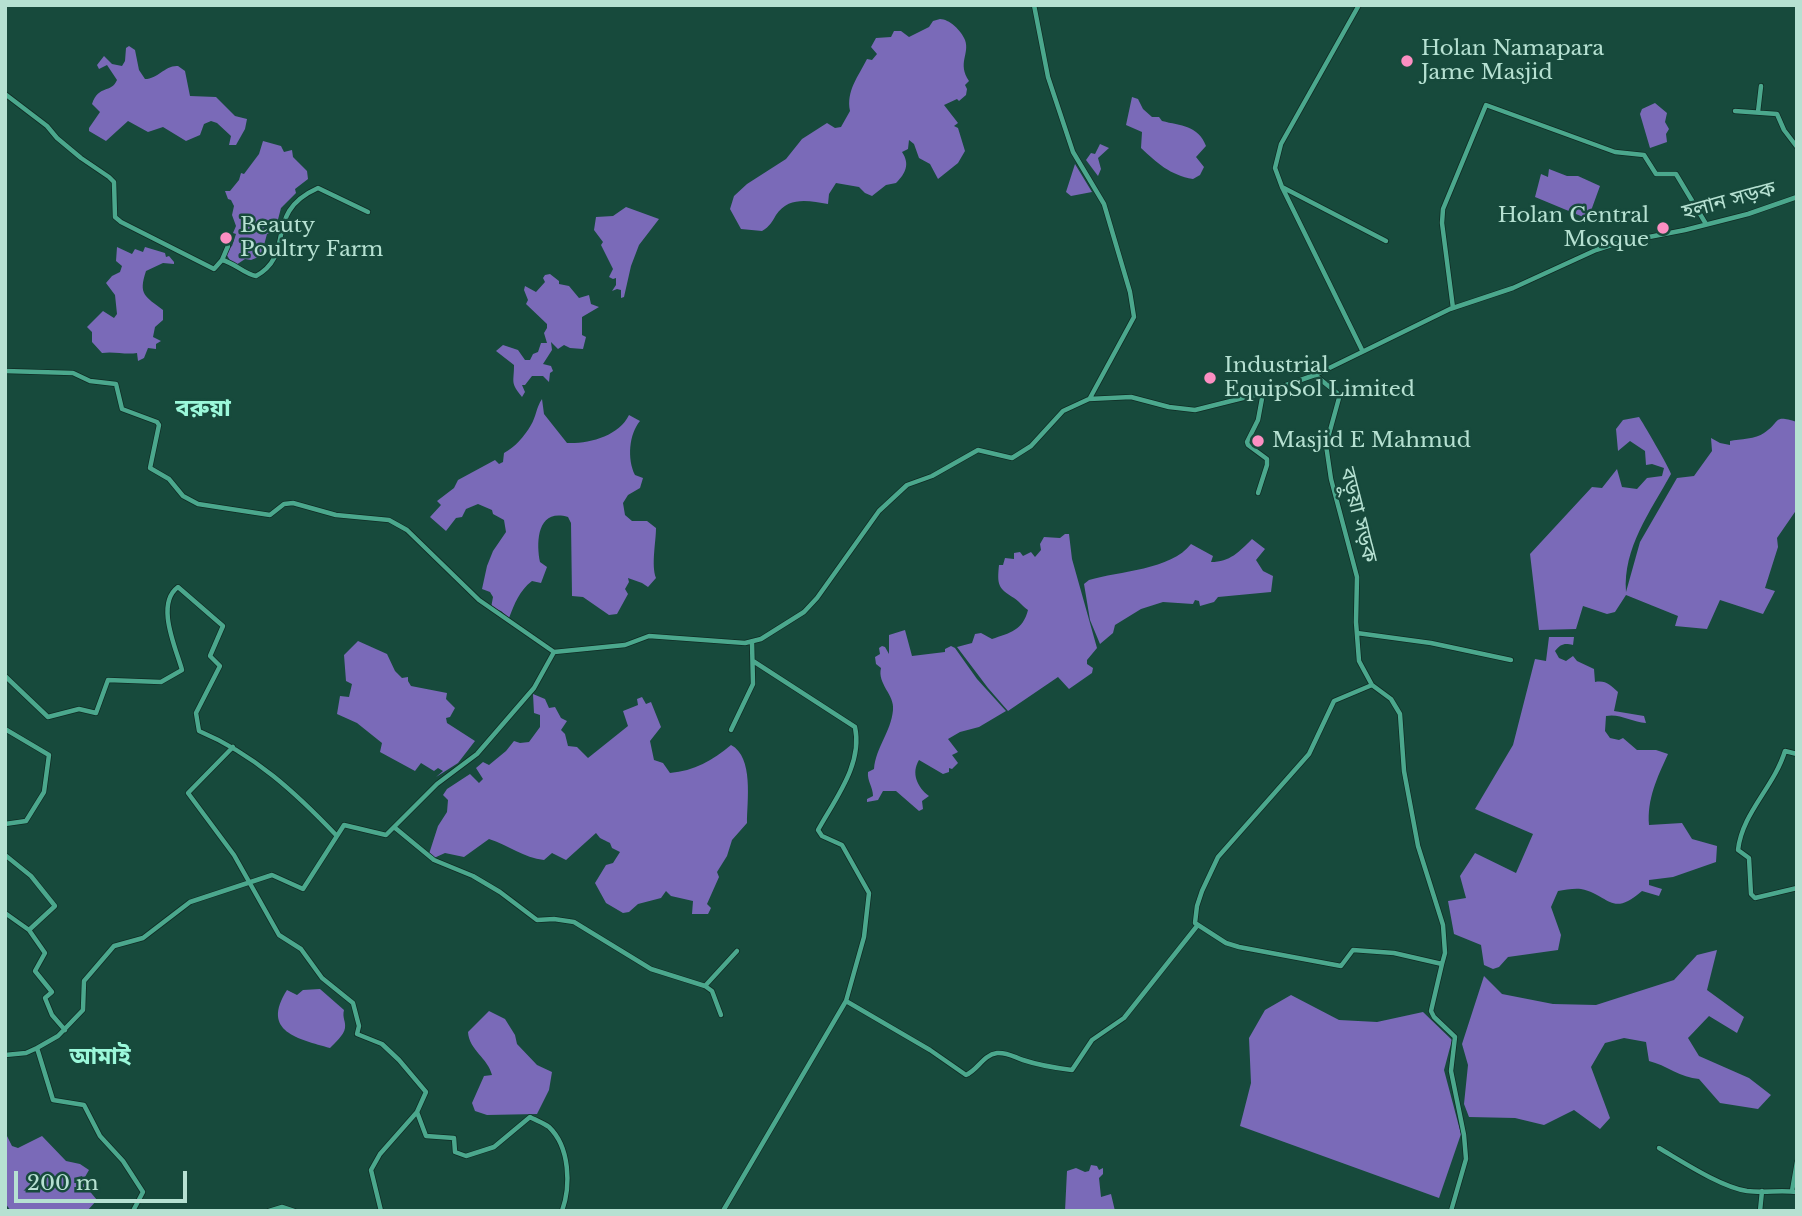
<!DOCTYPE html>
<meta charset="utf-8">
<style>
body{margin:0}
#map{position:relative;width:1802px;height:1216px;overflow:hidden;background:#174a3c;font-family:"Libre Baskerville",serif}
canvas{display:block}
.frame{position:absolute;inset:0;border:7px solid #b6e1d2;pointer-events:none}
.scale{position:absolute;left:14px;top:1171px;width:173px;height:32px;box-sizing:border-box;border:4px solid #b6e1d2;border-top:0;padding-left:9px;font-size:21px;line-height:24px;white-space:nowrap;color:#b6e1d2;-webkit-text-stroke:5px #174a3c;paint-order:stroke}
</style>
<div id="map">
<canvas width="1802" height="1216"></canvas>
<div class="frame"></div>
<div class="scale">200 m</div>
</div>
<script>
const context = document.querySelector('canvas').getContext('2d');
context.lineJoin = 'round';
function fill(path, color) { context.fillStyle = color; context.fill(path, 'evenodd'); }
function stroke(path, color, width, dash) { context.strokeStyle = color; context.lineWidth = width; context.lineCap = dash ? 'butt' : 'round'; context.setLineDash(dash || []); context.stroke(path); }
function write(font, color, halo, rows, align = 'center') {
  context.font = font + ' "Libre Baskerville","Noto Sans Bengali",serif'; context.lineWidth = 5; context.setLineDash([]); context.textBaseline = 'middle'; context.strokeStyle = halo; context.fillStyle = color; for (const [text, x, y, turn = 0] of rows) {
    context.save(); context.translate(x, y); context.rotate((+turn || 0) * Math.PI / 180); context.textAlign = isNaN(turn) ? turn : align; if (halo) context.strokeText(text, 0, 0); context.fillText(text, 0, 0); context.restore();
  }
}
const water = new Path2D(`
 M940 19C949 19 961 30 965 40 970 54 957 63 969 81L965 85 967 89 966 95 959 101 957 99 944 105 958 123 954 126 958 128 965 151 958 163 938 179 930 164 919 158 914 144 909 140 908 149 902 152C910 164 906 173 896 183L886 185 872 196 865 193 859 187 836 183 829 194 828 204C809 201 789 196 776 215 772 222 770 226 762 231L741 229 730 209 734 196 747 184 786 159 802 139 827 123 835 128 841 127 850 111C846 91 858 77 867 59L872 60 877 54 871 47 876 38 891 37 894 31H901L909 37 929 27 933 21Z
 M129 46 135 50 139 70 145 79C158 79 165 65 178 66L185 71 190 96 216 97 235 116 247 119 245 129 236 145H229L231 136 217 123 211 121 204 124 200 135 186 141 163 127 148 132 128 121 106 141 89 131V128L100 112 92 104C99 84 111 94 117 80L107 65 99 69 97 65 104 56 112 64 122 66 125 61 126 48Z
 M1132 97 1138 99 1143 109 1152 117H1159L1162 121C1181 126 1198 125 1206 146L1196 157 1204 167 1200 175 1193 179C1170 175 1157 163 1141 148L1142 132 1126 125Z
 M1655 103 1667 113 1665 122 1669 129 1666 134 1667 142 1650 148 1640 114 1642 109Z
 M263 141 281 146 284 152 292 150 293 157 307 171 308 179 295 189 296 193 281 208 275 231 267 234 261 256 251 260 245 259 236 265 231 262 225 252 232 246 236 234 233 233 236 226 232 215 234 206 231 200 228 199 225 191H230L239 180 241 173 244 174 259 154Z
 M1100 144 1109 148 1098 158 1101 169 1098 176 1086 160 1091 153 1095 154Z
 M1075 164 1092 192 1071 196 1066 192Z
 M1549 169 1567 176H1578L1600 186 1588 219 1535 197 1541 174 1548 177Z
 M626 207 659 219 639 245 631 266 624 297 621 298V290L617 289 612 291 616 285V278L613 279 609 277 613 269 601 245 603 242 594 230 596 217 613 216Z
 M117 247 132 254 135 249 143 252 145 247 165 253 166 257 169 256 174 262V264L163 263 146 271C138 295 145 296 163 310V320L155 327 153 337 161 341 156 344V349L148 348 144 358 138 361 137 353C125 355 114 351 102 353L92 342V332L87 327 103 311 114 318 117 314 115 295 106 283 112 276 120 272 122 266 116 261Z
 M550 274 559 281V284L569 286 579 298 589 295 591 304 599 307 582 317V335L586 337 583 349 570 348 564 345 558 349 551 342 552 350 543 364 551 366 553 371 550 373 549 382 543 376H532L525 385H522L525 392 522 397C510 382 514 383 514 365L496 351 503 345 518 350 525 360H530L533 354 538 352 541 343H547L544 333 547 328V324L526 304 528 300 524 290 525 286 536 292 545 282 543 278 545 275Z
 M542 399 544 414 567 443C589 444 619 436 629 415L640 421C629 434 627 459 635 475L643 478 640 488 628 495 623 503 625 515 632 521H647L656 528C656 542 651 565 656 578L648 587 642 583 628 578 629 582 625 589 628 594 617 614 609 615 583 597 572 596 571 523 568 517C537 508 536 542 540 562L547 567 541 583 532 581C519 591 515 603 509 618L501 611 491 608 493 597 490 592 482 589 487 566 493 551 506 532 504 520 493 514 492 510 478 504 466 509 462 517 456 518 446 531 430 517 441 505 437 501 454 488 458 480 495 460 499 464 503 462 504 453C515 447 524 437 531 425 536 417 536 408 542 399Z
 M1639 417C1642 421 1670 469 1671 474 1650 512 1623 548 1626 592L1640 542 1677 478 1694 476 1712 451 1711 438 1720 443 1730 445V441C1740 439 1756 439 1764 433 1781 422 1772 414 1797 422V509L1777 538 1778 547 1765 588 1775 591 1763 614 1720 600 1707 629 1675 626 1678 616 1626 595 1615 612 1607 614 1583 606 1576 629 1539 630 1530 554 1592 487 1602 488 1617 469 1622 487 1637 489 1647 478 1662 476 1664 468 1652 464 1646 465 1645 451 1630 441 1618 451 1616 429 1623 420Z
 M1065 534H1069L1072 559 1097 648 1087 660V664L1093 668 1092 673 1069 689 1058 677 1008 711 988 688 957 647 972 643 975 634 981 633 992 639C1010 633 1023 630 1028 610 1022 606 1020 602 1014 598 998 588 997 585 999 565H1003L1005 558 1014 559V553L1020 552 1023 556 1031 552 1035 557 1041 550 1040 544 1044 537 1060 538Z
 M1252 539 1265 549 1256 560 1263 571 1273 576 1271 592 1218 597 1214 602 1200 606 1199 601 1195 600 1193 604 1163 602 1141 609 1115 625 1113 633 1100 644 1090 620 1084 584 1089 580C1119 571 1171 570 1191 544L1213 556 1211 562C1230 562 1239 552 1252 539Z
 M905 630 912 656 945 652V649L951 646 955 648 977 679 1006 711 979 727 960 732 948 739 958 752 952 755 958 763 952 769 949 768V772L943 774 919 760C911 773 917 787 929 796L922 801 923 809 919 811 896 791H883L878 800 867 802V799L873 796C873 787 867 781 868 772L874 769C876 747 891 732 893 710 895 695 877 684 881 668L876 664 875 657 880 654 879 648 882 646 885 647 889 654V635Z
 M1549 637H1574L1573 645C1564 643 1561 644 1555 651L1559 658 1566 661 1573 656 1577 661 1594 669 1595 682C1606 680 1610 685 1618 692L1614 711 1644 716 1646 723C1632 722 1619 713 1606 716L1605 731 1610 738 1619 740 1623 738 1637 750H1656L1668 754C1657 778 1647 799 1649 825L1682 823 1692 839 1717 846 1716 862 1673 877 1649 880V885L1662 889 1659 896 1642 891C1611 918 1610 895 1581 889 1574 888 1565 890 1558 891L1551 907 1561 935 1558 950 1508 957 1499 967 1493 969 1484 965 1481 945 1454 934 1448 901 1466 898 1460 876 1475 853 1516 873 1533 834 1475 809 1513 745 1535 659 1546 661Z
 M358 641 387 654 395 671 402 678 408 677V681L411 686 447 693 446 699 455 708 450 717 446 718 447 723 475 741 458 763 436 777 443 771 438 768 434 771 421 763 415 771 380 752 382 743 357 723 337 714 340 696 349 697 352 684 346 681 344 655Z
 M533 694 545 699 549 708 555 707 561 718 567 721 561 730 565 734 568 746 577 747 588 758 628 726 623 711 638 705 637 699 642 697 646 704 651 702 661 727 650 741 654 760 663 763 670 773C694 771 713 760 731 745 754 757 747 801 747 823L732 840 727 856 717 872 719 877 707 904 711 908 708 914H692L693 901 671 896 666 891 661 898 638 904 629 912 623 913 606 903 595 883 606 865 613 863 620 852 612 848 610 843 600 838 596 833 566 860 552 853 544 860C524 858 508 845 489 839L464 857 445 853 434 858 429 854 438 826 447 812 448 800 443 795 447 789 470 774 479 783 483 779 476 768 483 762 489 765 506 751 514 741 520 743 529 742 540 727V715L534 713Z
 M1717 950 1707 990 1744 1017 1737 1033 1709 1016 1688 1038 1699 1056 1749 1078 1771 1095 1758 1109 1720 1103 1699 1079C1681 1078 1666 1065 1649 1061L1646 1042 1624 1038 1605 1043 1591 1067 1610 1118 1600 1129 1574 1110 1544 1125 1515 1118 1469 1117 1464 1104 1468 1065 1462 1044 1484 976 1502 994 1553 1004 1596 1005 1674 980 1697 955Z
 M320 989 344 1010C342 1018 346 1021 345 1028 344 1035 335 1043 330 1048 299 1039 260 1032 287 990L297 995 303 990Z
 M1291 995 1339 1020 1377 1022 1423 1012 1452 1040 1444 1070 1461 1134 1439 1198 1240 1126 1251 1083 1249 1038 1265 1010Z
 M489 1011 505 1019 515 1035 517 1044 537 1065 552 1072 549 1090 537 1114 487 1115 475 1111 472 1103 484 1076 492 1075C488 1058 469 1050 468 1032Z
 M5 1132 12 1146 18 1148 42 1136 66 1161 80 1164 89 1170 82 1182 97 1200 87 1211H11L5 1203Z
 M1091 1165 1097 1166 1099 1170 1103 1168V1174L1099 1178 1101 1197 1111 1194 1115 1211H1065L1067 1171 1076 1168 1085 1172 1089 1171Z`);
const minor = new Path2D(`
 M1034 5 1048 77 1073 152 1104 204 1130 292 1134 317 1090 398
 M5 94 47 126 57 138 81 158 109 177 114 182 115 217 121 222 214 269 222 260C235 263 244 274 256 276 297 253 262 213 318 188L368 212
 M1735 111 1777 114 1784 130 1797 147
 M1758 112 1761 86
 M1282 187 1275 168 1281 144 1359 5
 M222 260 228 246
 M1453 308 1442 223 1443 209 1486 105 1615 152 1644 155 1656 174H1676L1706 224
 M1362 350 1282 187 1386 241
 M5 371 73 373 90 381 116 384 122 409 157 422 159 425 150 468 169 479 183 496 198 504 270 515 284 504 293 503 336 515 389 520 407 530 479 600 554 652 625 645 649 636 745 643 761 639 804 612 817 598 879 511 907 485 932 476 978 450 1012 458 1031 446 1063 411 1089 399 1131 397 1169 407 1195 410 1263 393 1315 375 1450 309 1513 288 1596 250 1618 243 1685 230 1748 214 1797 197
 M1315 375 1337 393 1339 398 1326 445 1331 479 1357 577 1356 622 1359 661 1372 685 1391 699 1400 714 1404 771 1418 846 1443 925 1445 953 1442 964 1394 953 1353 950 1341 966 1239 947 1226 943 1195 923 1197 906 1202 891 1218 857 1309 754 1334 701 1372 685
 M1258 493 1267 465V459L1248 445 1247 442 1258 420 1263 393
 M1357 633 1431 643 1511 660
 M554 652 534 688 477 754 437 784 394 827 434 860 473 876 500 892 537 920 554 919 574 922 651 969 705 986 712 991 721 1015
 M5 676 48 717 79 709 96 713 108 680 161 682 182 670C176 648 155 604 178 587L223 626 210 656 220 666 196 713 199 731C254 754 296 793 337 836
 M5 729 49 755 44 792 26 821 5 824
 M731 730 753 684 752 642
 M233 747 188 793 234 855 279 935 301 949 322 978 353 1003 359 1026 357 1034 382 1044 399 1060 426 1092 417 1112 380 1154 371 1170 381 1211
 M1797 754 1785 751C1774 787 1742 813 1738 850L1749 858 1751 894 1755 898 1797 888
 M5 855 31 876 55 906 29 930
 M5 913 29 930 45 953 35 971 52 992 45 998 52 1015 65 1030
 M1442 964 1431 1011 1434 1017 1455 1037 1451 1071 1464 1135 1466 1159 1451 1211
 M705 986 737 951
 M846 1001 930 1050 966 1075C978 1070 983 1055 997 1053 1007 1052 1014 1057 1023 1060 1038 1065 1056 1068 1072 1070L1092 1040 1124 1018 1197 926
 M5 1055 26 1053 37 1048
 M417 1112 426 1136 454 1138 455 1152 466 1156 494 1147 530 1117C535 1120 544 1123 549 1127 570 1147 571 1186 562 1211
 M1659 1148C1683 1162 1721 1187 1747 1191 1764 1193 1780 1190 1797 1192
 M1792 1191 1797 1162
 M133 1211 143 1192 123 1161 100 1136 84 1105 53 1100 37 1048 58 1036 83 1010 84 981 114 946 143 938 190 902 272 875 303 889 344 825 386 835 394 827
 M269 1211 282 1207 294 1211
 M723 1211 846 1001 864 937 869 893 842 845 822 836 818 830C835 799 863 764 855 727L753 661
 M1760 1211 1762 1191`);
const markers = [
 [1407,61,7,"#fc8fc2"],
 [1663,228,7,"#fc8fc2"],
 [226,238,7,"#fc8fc2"],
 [1210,378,7,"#fc8fc2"],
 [1258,441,7,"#fc8fc2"]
];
const poiNames = [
 ["Holan Namapara",1421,49],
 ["Jame Masjid",1421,73],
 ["Holan Central",1649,216,"right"],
 ["Mosque",1649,240,"right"],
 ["Beauty",240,226],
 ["Poultry Farm",240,250],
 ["Industrial",1224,366],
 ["EquipSol Limited",1224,390],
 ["Masjid E Mahmud",1272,441]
];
const streetNames = [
 ["হলান সড়ক",1729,201,-15],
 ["বড়ুয়া সড়ক",1358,515,76]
];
const neighbourhoodNames = [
 ["আমাই",100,1058]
];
const quarterNames = [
 ["বরুয়া",203,409]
];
fill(water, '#7a6ab8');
stroke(minor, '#0f2c24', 6);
stroke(minor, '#4ba88d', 4.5);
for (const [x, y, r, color] of markers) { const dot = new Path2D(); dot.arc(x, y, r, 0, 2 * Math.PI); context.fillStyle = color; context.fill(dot); stroke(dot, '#174a3c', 2.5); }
write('21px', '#b6e1d2', '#174a3c', poiNames, 'left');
write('21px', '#b6e1d2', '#174a3c', streetNames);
write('bold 23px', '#9bf8da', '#174a3c', neighbourhoodNames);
write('bold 24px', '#9bf8da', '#174a3c', quarterNames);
</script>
